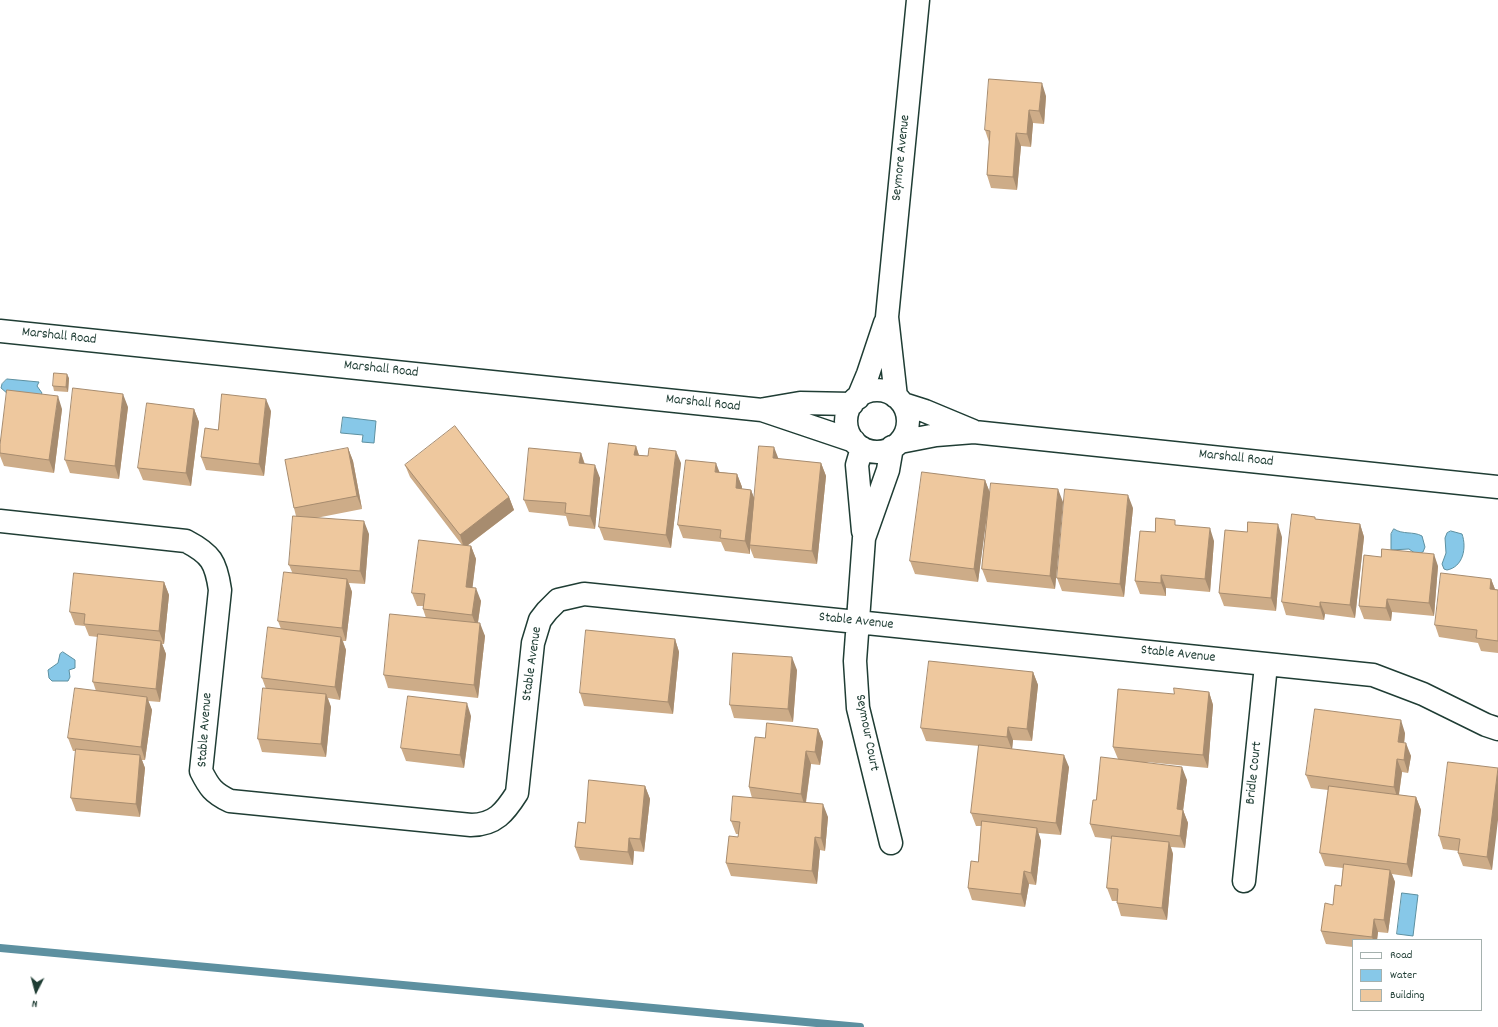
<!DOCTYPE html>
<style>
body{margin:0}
#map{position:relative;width:1498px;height:1027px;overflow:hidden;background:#fff;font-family:Dekko,sans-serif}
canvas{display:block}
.legend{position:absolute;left:1352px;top:939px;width:130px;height:72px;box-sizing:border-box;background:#fff;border:1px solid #a5b1ae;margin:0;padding:5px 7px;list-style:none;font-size:12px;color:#1f3d34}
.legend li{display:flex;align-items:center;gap:8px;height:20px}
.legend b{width:20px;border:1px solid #a5b1ae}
.north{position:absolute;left:16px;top:971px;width:40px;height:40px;-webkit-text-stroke:3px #fff;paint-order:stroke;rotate:186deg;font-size:11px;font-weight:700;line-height:16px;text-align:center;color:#1f3d34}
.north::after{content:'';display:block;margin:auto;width:14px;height:18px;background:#1f3d34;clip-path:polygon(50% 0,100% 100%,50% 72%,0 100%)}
</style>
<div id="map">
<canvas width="1498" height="1027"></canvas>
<ul class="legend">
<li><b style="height:5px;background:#fff"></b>Road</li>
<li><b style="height:11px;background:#87c8e8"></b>Water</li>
<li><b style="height:11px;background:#eec89e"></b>Building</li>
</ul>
<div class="north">N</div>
</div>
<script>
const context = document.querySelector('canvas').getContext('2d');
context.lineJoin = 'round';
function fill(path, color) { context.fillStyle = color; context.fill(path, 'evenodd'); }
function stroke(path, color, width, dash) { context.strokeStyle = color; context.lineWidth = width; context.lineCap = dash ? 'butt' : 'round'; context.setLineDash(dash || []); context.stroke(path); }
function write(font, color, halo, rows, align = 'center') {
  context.font = font + ' Dekko,sans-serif'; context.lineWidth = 3.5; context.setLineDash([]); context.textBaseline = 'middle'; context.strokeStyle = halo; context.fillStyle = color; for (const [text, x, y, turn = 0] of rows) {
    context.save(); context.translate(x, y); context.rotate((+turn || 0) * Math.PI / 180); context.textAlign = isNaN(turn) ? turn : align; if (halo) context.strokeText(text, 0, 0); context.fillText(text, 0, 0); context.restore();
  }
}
const water = new Path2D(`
 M7 379 39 382 37 386 42 393 39 399 8 394 1 388 2 384Z
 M343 417 376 421 374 443 362 442 363 435 341 433Z
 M1394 529C1403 535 1413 531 1422 536L1425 547 1423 552 1416 554 1409 549 1391 550V534Z
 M1451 531 1462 534C1467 548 1463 567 1447 570L1444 569 1442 564 1446 553 1445 538 1447 533Z
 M63 652 75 660V668L69 670 70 677 68 681H52L49 678 48 670 58 663 60 654Z
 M1402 893 1418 895 1413 936 1397 934Z`);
const stream = new Path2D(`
 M0 948 860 1027`);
const minor = new Path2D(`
 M0 331 762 410 854 441
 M846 421a31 31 0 1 1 62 0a31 31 0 1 1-62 0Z
 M896 397 887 317 918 0
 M858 398 868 374 885 323
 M903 404 925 411 973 431
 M765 409 800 403 852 404
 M900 442 936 435 974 432 1498 487
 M862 448 857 465 863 531
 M0 521 186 541C211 554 216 562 220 590L201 771C209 787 213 793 230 801L471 825C495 825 505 812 517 793L533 643 540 620 547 611 558 600 584 594 1373 675 1423 694 1486 725 1498 729
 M891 843 858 708 855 661 864 538 888 470 892 447
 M1244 881 1266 665`);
const wall = new Path2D(`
 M1046 96 1044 124 1033 123 1031 147 1021 146 1017 190 991 188 987 175 989 142 985 130Z
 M69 378 68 392 54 391 53 386Z
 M128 407 119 479 70 473 65 460Z
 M62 409 54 473 4 466 0 456V445Z
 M194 409 199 422 191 486 143 480 138 468Z
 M271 411 264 476 206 470 201 457Z
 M636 446 639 455 681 463 671 548 604 540 599 527Z
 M348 448 353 461 362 509 316 518 369 534 365 584 349 583 352 592 346 641H343L346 650 340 700 328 698 331 707 326 757 262 752 258 739 266 689 262 678 281 629 278 621 292 572 289 565 296 516 294 508Z
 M581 453 585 464 600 478 595 529 569 526 566 516 529 512 524 500Z
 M778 459 821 463 826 476 817 564 754 558 750 548V554L725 551 721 542 683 538 678 525 720 472 737 474 742 487V489L751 490 754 498Z
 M405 465 509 497 514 510 467 546H471L476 559 472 588 481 601 478 623 485 636 478 698 388 688 384 675 426 618 423 609V606H417L412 593 462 545 410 477Z
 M985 480 990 493 1063 502 1055 589 987 582 982 569 988 504 978 582 915 574 910 561Z
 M1133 508 1124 597 1062 591 1057 578Z
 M1316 519 1360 524 1364 537 1355 618 1325 614 1324 620 1286 615 1282 602Z
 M1177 525 1214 541 1210 592 1166 588V596L1140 594 1135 581 1155 532Z
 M1282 537 1276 611 1224 606 1219 593Z
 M1438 566 1434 616 1392 612 1391 621 1364 619 1359 606Z
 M1491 579 1495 589 1498 590V653L1481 651 1478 643 1439 637 1435 625Z
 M164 582 169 595 164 644H162L166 654 160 702 148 701 152 710 145 760H142L145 768 140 817 76 811 71 798 76 751H73L68 738 96 691 93 682 98 637 89 636 85 626 75 625 70 612Z
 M675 639 679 652 673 714 584 706 580 693Z
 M797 670 793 722 734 718 730 705Z
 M1033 672 1038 685 1032 741 1013 740 1012 749 1069 767 1061 835 1038 833 1041 841 1036 885 1029 884 1025 907 972 900 968 888 978 862 982 826H976L971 813 979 746 926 741 921 728Z
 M1209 692 1213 705 1208 768 1146 762 1187 780 1183 810 1188 823 1185 848 1171 847 1173 854 1167 920 1121 916 1117 903V901H1112L1107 888 1112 839 1095 837 1090 824 1118 759 1113 747 1174 694Z
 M471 716 464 768 406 761 401 748Z
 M818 729 823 742 820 765 811 764 806 803 828 817 825 851 820 850 817 884 731 876 726 863 738 837 739 834H736L731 821 752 798 749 787 765 738Z
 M1405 733 1404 743 1411 756 1408 773 1402 772 1399 795 1416 797 1421 810 1412 877 1392 874 1395 882 1388 933 1378 932 1377 940H1353V947L1326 944 1321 931 1341 886 1343 868 1325 866 1320 853 1328 790 1311 788 1306 775Z
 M1498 768 1492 870 1463 866 1458 853 1459 851 1443 849 1439 836Z
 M645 786 650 799 644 852 634 851 633 865 580 860 575 847 585 823Z`);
const shadedWall = new Path2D(`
 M1042 83 1046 96 1044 124 1039 111Z
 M1029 110 1033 123 1031 147 1027 134Z
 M1016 133 1021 146 1017 190 1013 177Z
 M67 374 69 378 68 392 66 387Z
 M123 394 128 407 119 479 115 466Z
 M58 396 62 409 54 473 49 460Z
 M266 399 271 411 264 476 259 464Z
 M194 409 199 422 191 486 186 473Z
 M636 446 640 459 634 455Z
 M774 447 779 460 773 458Z
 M348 448 353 461 362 509 357 496Z
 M676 451 681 463 671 548 666 535Z
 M581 453 585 466 579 463Z
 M716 463 721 476 715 472Z
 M821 463 826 476 817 564 812 551Z
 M595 465 600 478 595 529 590 516Z
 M737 474 742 487 741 501 736 488Z
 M985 480 990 493 978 582 974 569Z
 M1058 489 1063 502 1055 589 1050 576Z
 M751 490 756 503 750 545V554L745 541Z
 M1128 495 1133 508 1124 597 1120 584Z
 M509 497 514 510 464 548 460 535Z
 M364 521 369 534 365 584 360 571Z
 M1278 524 1282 537 1276 611 1271 598Z
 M1360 524 1364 537 1355 618 1350 605Z
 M1210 528 1214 541 1210 592 1205 579Z
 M471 546 476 559 471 600 466 587Z
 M1434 554 1438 566 1434 616 1429 603Z
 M1161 575 1166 588V596L1161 583Z
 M347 579 352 592 346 641 342 628Z
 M1491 579 1496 592 1490 589Z
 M164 582 169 595 164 644 159 631Z
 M476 588 481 601 477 628 472 615Z
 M1387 599 1392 612 1391 621 1386 608Z
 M1320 602 1325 614 1324 620 1320 607Z
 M480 623 485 636 478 698 474 685Z
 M341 637 346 650 340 700 335 687Z
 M675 639 679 652 673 714 668 702Z
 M161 641 166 654 160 702 156 689Z
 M792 657 797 670 793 722 788 709Z
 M1033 672 1038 685 1032 741 1027 729Z
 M1209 692 1213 705 1208 768 1203 755Z
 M326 694 331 707 326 757 321 744Z
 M147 697 152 710 145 760 141 747Z
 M467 703 471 716 464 768 460 755Z
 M1401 720 1405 733 1403 755 1398 742Z
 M1008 727 1013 740 1012 750 1007 737Z
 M818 729 823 742 820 765 815 752Z
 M1406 743 1411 756 1408 773 1404 760Z
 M806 751 811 764 805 807 801 794Z
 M140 755 145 768 140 817 136 804Z
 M1064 755 1069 767 1061 835 1056 823Z
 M1397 759 1402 772 1398 800 1394 787Z
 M1182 767 1187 780 1182 819 1183 810 1188 823 1185 848 1180 836 1177 809Z
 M1498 768V820L1492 870 1487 857Z
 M645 786 650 799 644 852 640 839Z
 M1416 797 1421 810 1412 877 1407 864Z
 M823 804 828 817 825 851 821 838Z
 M1037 828 1041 841 1036 885 1031 873Z
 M815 837 820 850 817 884 812 871Z
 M629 838 634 851 633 865 628 852Z
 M1169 842 1173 854 1167 920 1162 908Z
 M1390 870 1395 882 1388 933 1384 920Z
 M1024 871 1029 884 1025 907 1021 894Z
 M1374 919 1378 932 1377 940H1373L1372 937Z`);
const building = new Path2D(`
 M989 79 1042 83 1039 111 1029 110 1027 134 1016 133 1013 177 987 175 990 131 985 130Z
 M54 373 67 374 66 387 53 386Z
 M73 388 123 394 115 466 65 460Z
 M7 390 58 396 49 460 0 453V445Z
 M222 394 266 399 259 464 201 457 205 428 218 430Z
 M147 403 194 409 186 473 138 468Z
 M455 426 509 497 460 535 405 465Z
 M609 443 636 446 634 455 648 456 649 448 676 451 666 535 599 527Z
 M759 446 774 447 773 458 821 463 812 551 750 545Z
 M348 448 357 496 294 508 285 460Z
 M529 448 581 453 579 463 595 465 590 516 565 513 566 503 524 500Z
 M686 460 716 463 715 472 737 474 736 488 751 490 745 541 720 538 721 530 678 525Z
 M922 472 985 480 974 569 910 561Z
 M991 483 1058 489 1050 576 982 569Z
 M1065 489 1128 495 1120 584 1057 578Z
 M1292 514 1315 517V519L1360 524 1350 605 1320 602V607L1282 602Z
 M293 516 364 521 360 571 289 565Z
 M1156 518 1175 520V525L1210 528 1205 579 1161 575V583L1135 581 1140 531 1155 532Z
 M1248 522 1278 524 1271 598 1219 593 1225 530 1247 532Z
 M419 540 471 546 466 587 476 588 472 615 423 609 425 594 412 593Z
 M1382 549 1434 554 1429 603 1387 599 1386 608 1359 606 1364 555 1381 557Z
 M284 572 347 579 342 628 278 621Z
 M74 573 164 582 159 631 84 624 85 614 70 612Z
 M1441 573 1491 579 1490 589 1498 590V641L1476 638 1477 630 1435 625Z
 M390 614 480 623 474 685 384 675Z
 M268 627 341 637 335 687 262 678Z
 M586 630 675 639 668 702 580 693Z
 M98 634 161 641 156 689 93 682Z
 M733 653 792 657 788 709 730 705Z
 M929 661 1033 672 1027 729 1008 727 1007 737 921 728Z
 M75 688 147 697 141 747 68 738Z
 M263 688 326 694 321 744 258 739Z
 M1174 688 1209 692 1203 755 1113 747 1118 689 1174 694Z
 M408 696 467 703 460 755 401 748Z
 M1315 709 1401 720 1398 742 1406 743 1404 760 1397 759 1394 787 1306 775Z
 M767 723 818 729 815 752 806 751 801 794 749 787 755 737 765 738Z
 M979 745 1064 755 1056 823 971 813Z
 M76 749 140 755 136 804 71 798Z
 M1101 757 1182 767 1177 809 1183 810 1180 836 1090 824 1093 800H1096Z
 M1448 762 1498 768 1487 857 1458 853 1460 839 1439 836Z
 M589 780 645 786 640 839 629 838 628 852 575 847 578 822 585 823Z
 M1329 786 1416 797 1407 864 1320 853Z
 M733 796 823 804 821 838 815 837 812 871 726 863 729 836 738 837 740 822 731 821Z
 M982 821 1037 828 1031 873 1024 871 1021 894 968 888 971 861 978 862Z
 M1112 836 1169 842 1162 908 1117 903 1118 889 1107 888Z
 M1344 864 1390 870 1384 920 1374 919 1372 937 1321 931 1325 903 1333 905 1335 885 1341 886Z`);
const streetNames = [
 ["Seymore Avenue",902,158,-84],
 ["Marshall Road",59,337,6],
 ["Marshall Road",381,370,6],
 ["Marshall Road",703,404,6],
 ["Marshall Road",1236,459,6],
 ["Stable Avenue",856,622,6],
 ["Stable Avenue",1178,655,6],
 ["Stable Avenue",533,664,-82],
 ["Stable Avenue",206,730,-86],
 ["Seymour Court",866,733,79],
 ["Bridle Court",1255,773,-84]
];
fill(water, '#87c8e8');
stroke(water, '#5d90a0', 1);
stroke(stream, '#5d90a0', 8);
stroke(minor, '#1f3d34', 25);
stroke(minor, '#fff', 22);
fill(wall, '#cdac88');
fill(shadedWall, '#a78c6f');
fill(building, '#eec89e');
stroke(building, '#a78c6f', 1);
write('14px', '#1f3d34', '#fff', streetNames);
</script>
